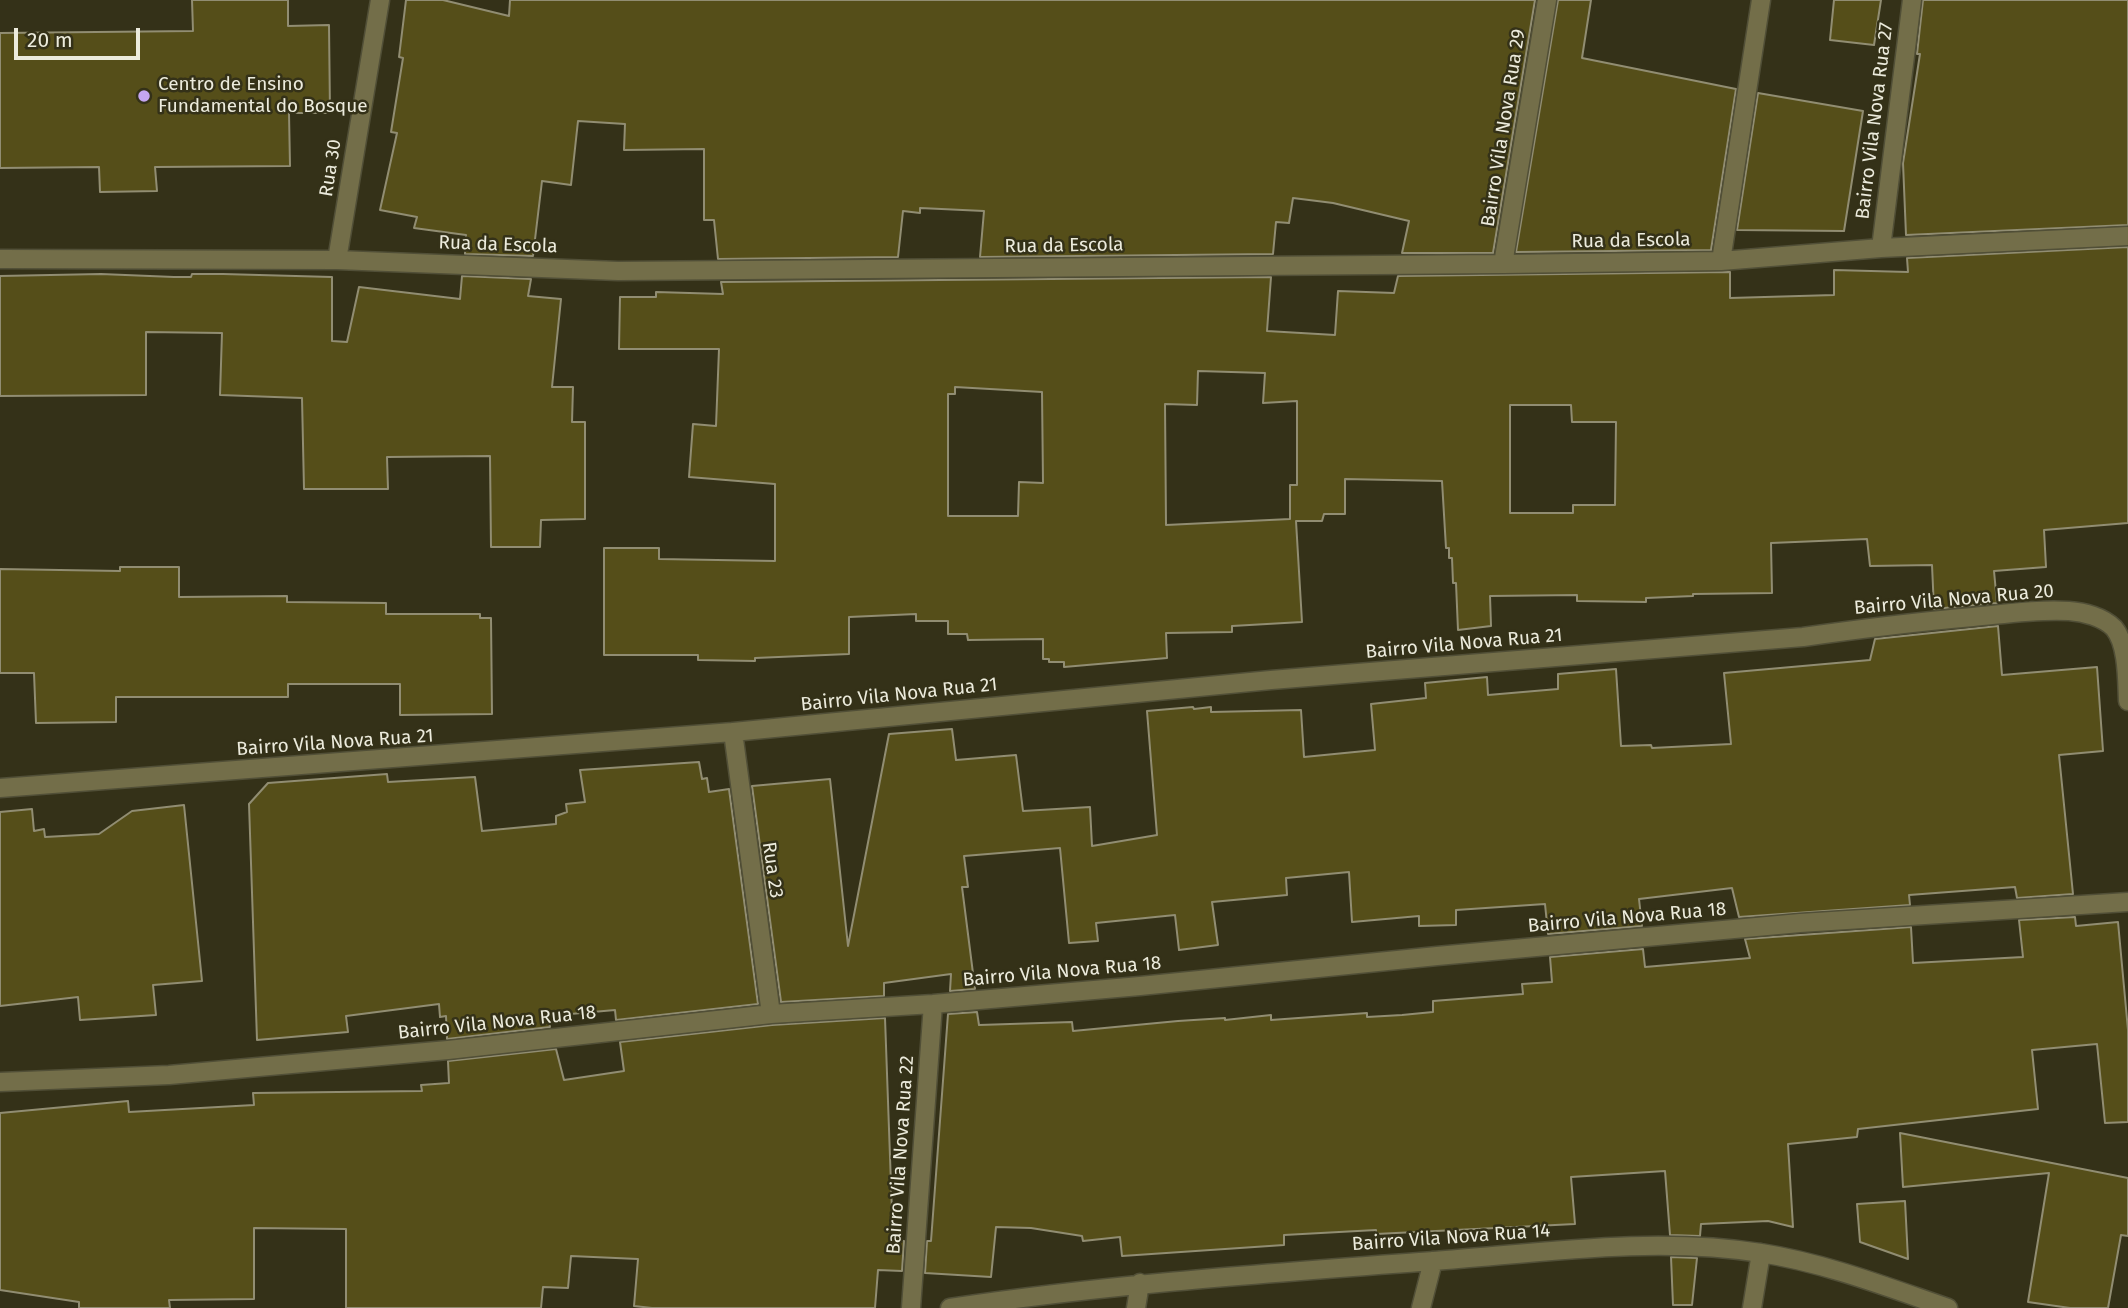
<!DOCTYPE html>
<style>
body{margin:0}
#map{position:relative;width:2128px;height:1308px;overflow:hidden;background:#343118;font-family:"Fira Sans",sans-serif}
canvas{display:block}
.scale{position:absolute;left:14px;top:28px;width:126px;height:32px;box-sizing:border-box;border:4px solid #ecebdc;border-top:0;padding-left:9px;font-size:21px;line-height:24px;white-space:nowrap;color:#ecebdc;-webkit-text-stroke:5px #343118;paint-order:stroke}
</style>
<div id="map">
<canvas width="2128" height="1308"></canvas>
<div class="scale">20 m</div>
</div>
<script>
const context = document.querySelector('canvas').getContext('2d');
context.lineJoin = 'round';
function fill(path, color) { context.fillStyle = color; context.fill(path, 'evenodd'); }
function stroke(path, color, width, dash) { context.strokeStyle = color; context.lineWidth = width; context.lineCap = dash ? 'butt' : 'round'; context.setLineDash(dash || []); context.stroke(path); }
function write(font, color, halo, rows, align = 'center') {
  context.font = font + ' "Fira Sans",sans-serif'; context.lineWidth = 5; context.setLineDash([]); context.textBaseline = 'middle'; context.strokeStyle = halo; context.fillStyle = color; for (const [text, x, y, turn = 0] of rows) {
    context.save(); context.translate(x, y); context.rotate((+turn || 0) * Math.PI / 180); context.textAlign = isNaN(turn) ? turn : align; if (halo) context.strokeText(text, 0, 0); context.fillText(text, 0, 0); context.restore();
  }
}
const building = new Path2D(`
 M192 0H288V26L329 25 330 113H289L290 166 155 167 157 191 100 192 99 167 0 168V33L193 31Z
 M406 0H443L509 16 510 0H1535L1493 253H1402L1409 221 1333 203 1293 198 1289 223 1276 222 1273 254 980 257 984 211 920 208V213L903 211 898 257 718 259 714 220H704V149L624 150 625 124 578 121 571 185 542 181 533 256 465 254 466 235 414 228 417 217 380 210 397 133 391 132 403 58 399 57Z
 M1558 0H1591L1582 58 1736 89 1711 250 1516 252Z
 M1834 0H1881L1874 45 1830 40Z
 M1923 0H2128V225L1906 235 1903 163 1920 54H1917Z
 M1758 93 1863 111 1844 231 1737 230Z
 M2128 247V523L2044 530 2046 567 1994 571 1997 603 1934 609 1932 565 1870 566 1867 539 1771 543 1772 593 1693 594V596L1646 598V602L1577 601V595L1490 596 1491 626 1458 630 1456 583H1453L1452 558H1449V548H1446L1442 481 1345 479V514H1324L1322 521H1296L1302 622 1232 626V632L1166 633 1167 658 1064 667V662H1049V659H1043V639L968 640 967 634H948V621H916V614L849 617V654L755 658V661L698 660V655H604V548H659V559L775 561V484L689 477 693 424 716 426 719 349H619L620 297H656V292L723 294 721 282 1271 277 1267 331 1335 335 1338 291 1394 293 1398 276 1730 272V298L1834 295V270L1908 272 1907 258ZM1198 371 1265 373 1263 403 1297 401V485H1290V519L1166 525 1165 404 1197 405ZM955 387 1042 392 1043 483 1019 482 1018 516H948V394H955ZM1510 405H1571L1572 422H1616L1615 505H1573V513H1510Z
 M101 274 174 277H191L192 274H223L332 277V341L347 342 359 287 460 299 462 276 531 279 528 296 561 299 552 387H573L572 422H585V519L541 520 540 547H491L490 456 387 457 388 489H304L302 398 220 395 222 333 146 332V395L0 396V276Z
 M120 567H179V597L287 596V602L386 603V614H480V618H491L492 714 400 715V684H288V697H116V722L36 723 34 673H0V569L120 571Z
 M1998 626 2002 675 2097 667 2103 751 2059 755 2073 894 2017 898 2015 887 1909 895 1910 905 1739 917 1732 888 1639 899 1642 926 1548 934 1545 904 1456 910V925L1419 926V916L1352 922 1349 872 1286 878 1287 895 1212 902 1218 945 1179 950 1175 915 1096 923 1098 941 1069 943 1060 848 964 856 968 887H962L975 989 950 991 951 974 884 983V996L781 1002 752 786 830 779 848 946 889 734 952 729 956 760 1016 755 1023 811 1090 807 1092 846 1157 835 1147 711 1193 707 1194 709 1211 707V712L1301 710 1304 757 1375 750 1371 704 1426 698 1425 683 1487 677 1488 695 1558 689V674L1616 669 1621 746 1651 745 1652 748 1731 744 1724 673 1870 660 1875 639Z
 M699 762 702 779 707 778 709 792 729 789 758 1004 616 1020 615 1010 548 1016 550 1027 447 1039 446 1016 440 1017 439 1004 346 1016 348 1032 257 1040 249 804 268 783 387 774 388 782 475 777 482 831 556 824V816L567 812 566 804 585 802 580 770Z
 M184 805 202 981 153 985 156 1015 80 1020 78 997 0 1006V812L32 809 34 831 44 829 45 837 99 834 132 811Z
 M2075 917 2076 926 2118 922 2128 1030V1122L2105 1123 2097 1044 2032 1050 2038 1109 1858 1129 1857 1137 1788 1144 1793 1227 1768 1221 1701 1224 1700 1236 1670 1235 1665 1171 1571 1177 1575 1224 1376 1234V1230L1284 1235V1245L1122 1256 1120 1237 1083 1241 1082 1236 1031 1228 996 1227 991 1277 925 1273 927 1241H931L948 1014 977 1012 979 1025 1072 1022 1073 1031 1178 1021 1225 1018V1020L1271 1015V1020L1367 1013V1017L1402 1015 1433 1012V1001L1523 994 1522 984 1552 982 1550 957 1643 949 1645 967 1750 958 1745 939 1911 927 1913 963 2023 957 2019 920Z
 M885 1018 893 1240 904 1241 902 1271 878 1270 875 1308H652L634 1306 638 1259 571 1256 568 1288 543 1287 541 1308H346V1229L254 1228V1299L169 1300 170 1308H79V1302L0 1290V1113L128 1101 129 1112 254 1105 253 1093 422 1091 421 1085 449 1083 448 1061 556 1049 564 1080 624 1071 620 1042 772 1025Z
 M1900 1133 2128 1178V1236L2121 1235 2108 1308H2070L2028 1302 2049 1173 1903 1187Z
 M1905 1201 1908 1259 1860 1242 1857 1204Z
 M1671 1257 1697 1258 1692 1305H1673Z`);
const minor = new Path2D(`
 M1881 248 1912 0
 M0 259 337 260 618 271 1503 264 1721 261 1881 248 2128 236
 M337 260 380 0
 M1721 261 1761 0
 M1503 264 1547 0
 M733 732 771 1014
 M0 788 733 732 1271 680 1803 637C1859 629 1916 622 1973 617 2005 614 2037 609 2069 611 2084 612 2103 617 2114 628 2128 645 2127 680 2128 701
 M0 1082 169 1075 448 1050 771 1014 933 1004 1140 986 1437 956 1800 923 2128 902
 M911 1308 933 1004
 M950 1308C1110 1284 1272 1273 1434 1261 1540 1253 1654 1236 1761 1253 1825 1263 1887 1287 1948 1308
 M1136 1308 1140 1283
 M1421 1308 1433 1261
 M1752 1308 1761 1253`);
const markers = [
 [144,96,7,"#c5a6f0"]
];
const poiNames = [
 ["Centro de Ensino",158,85],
 ["Fundamental do Bosque",158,107]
];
const streetNames = [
 ["Bairro Vila Nova Rua 27",1875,121,-83],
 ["Bairro Vila Nova Rua 29",1504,128,-81],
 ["Rua 30",331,168,-81],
 ["Rua da Escola",1631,241,-1],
 ["Rua da Escola",498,245,2],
 ["Rua da Escola",1064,246,-1],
 ["Bairro Vila Nova Rua 20",1954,600,-5],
 ["Bairro Vila Nova Rua 21",1464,644,-5],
 ["Bairro Vila Nova Rua 21",899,695,-6],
 ["Bairro Vila Nova Rua 21",335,743,-4],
 ["Rua 23",772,870,82],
 ["Bairro Vila Nova Rua 18",1627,918,-5],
 ["Bairro Vila Nova Rua 18",1062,972,-5],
 ["Bairro Vila Nova Rua 18",497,1023,-6],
 ["Bairro Vila Nova Rua 22",901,1155,-86],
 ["Bairro Vila Nova Rua 14",1451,1238,-4]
];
fill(building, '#554e19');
stroke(building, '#918d72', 2);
stroke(minor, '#514f37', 21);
stroke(minor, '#736e49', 18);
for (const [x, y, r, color] of markers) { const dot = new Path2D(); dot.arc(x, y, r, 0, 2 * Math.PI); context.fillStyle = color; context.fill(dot); stroke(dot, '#343118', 2.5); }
write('19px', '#ecebdc', '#343118', poiNames, 'left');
write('19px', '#ecebdc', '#343118', streetNames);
</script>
